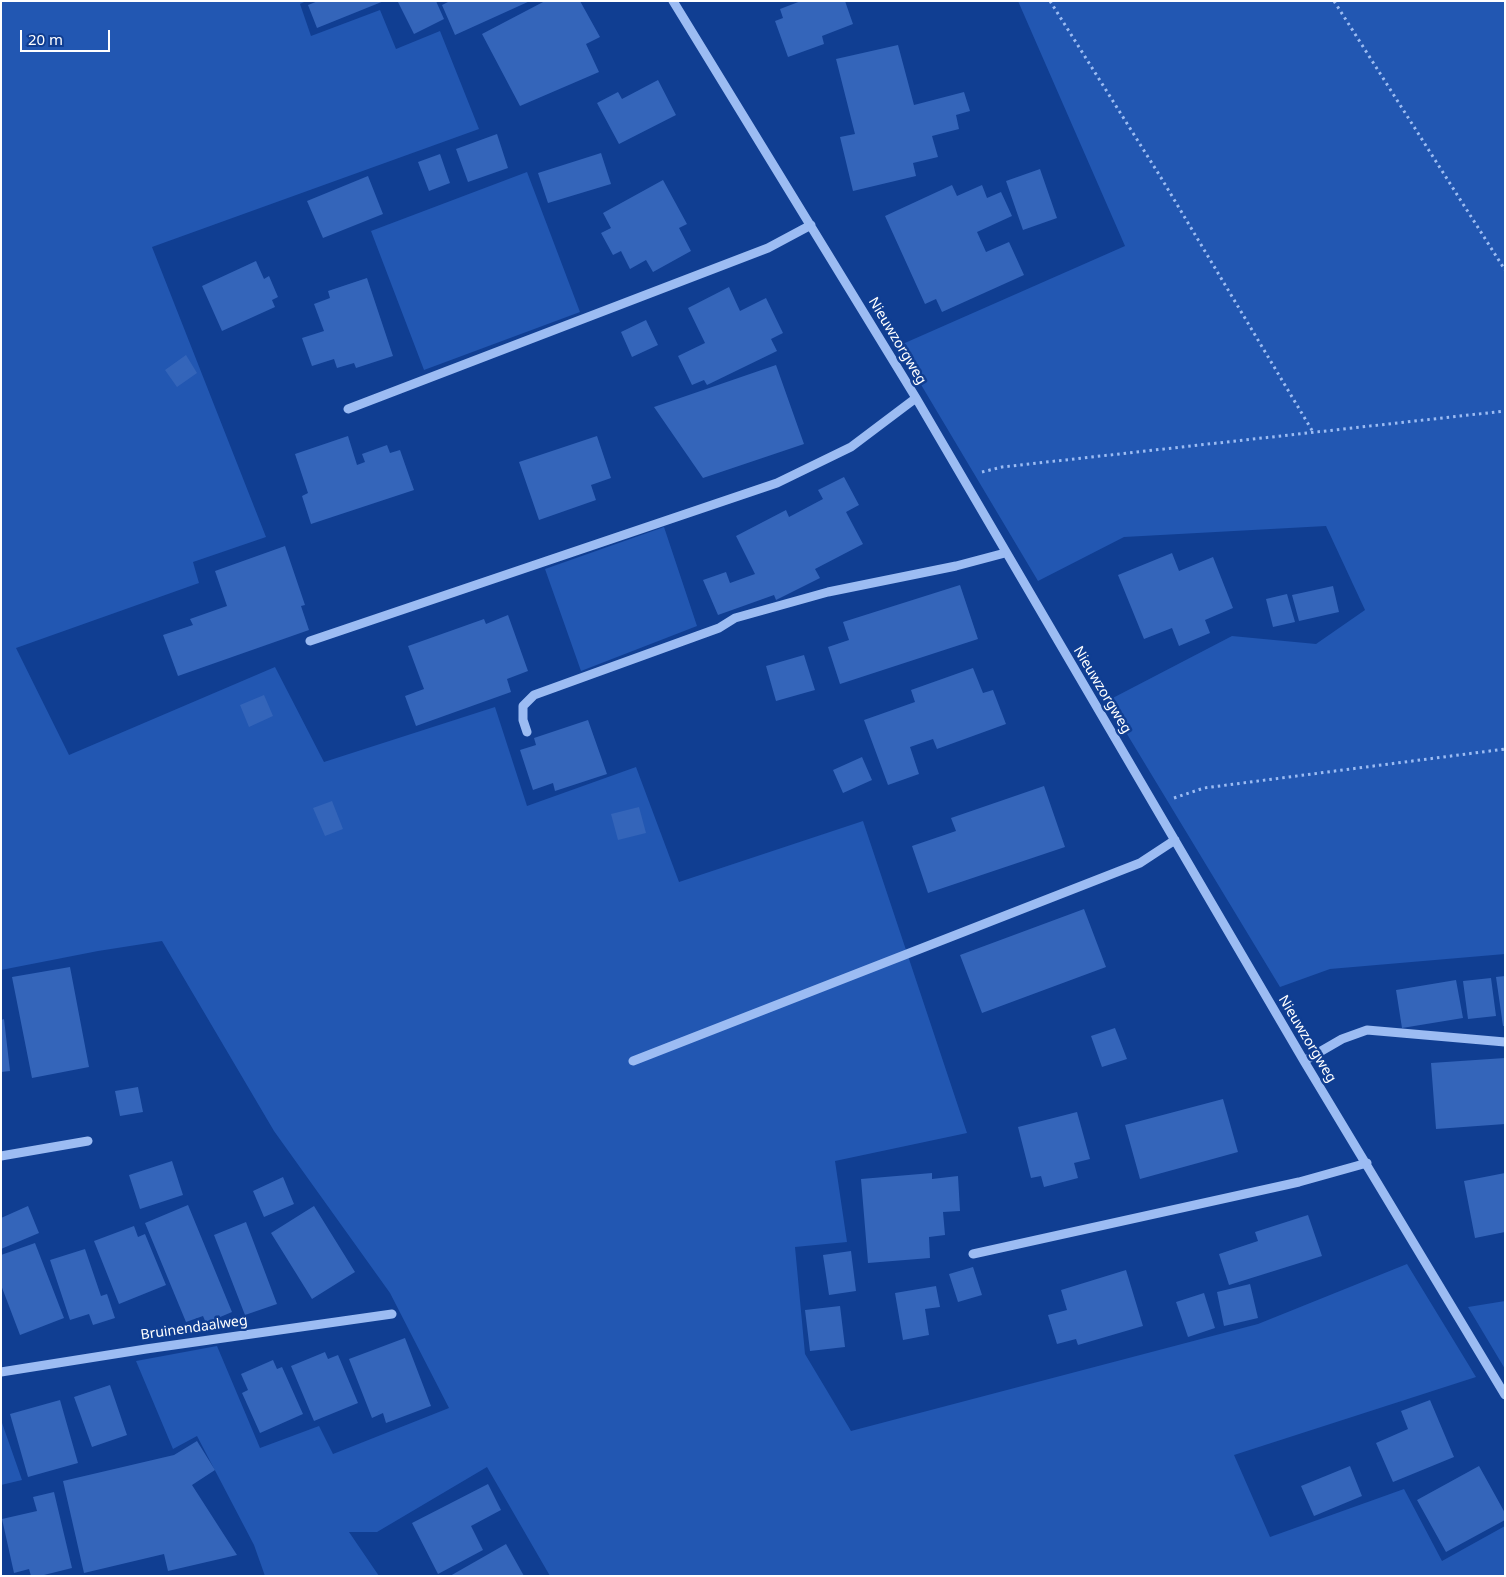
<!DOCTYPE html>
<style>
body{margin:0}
#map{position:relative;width:1506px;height:1577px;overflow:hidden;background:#103e92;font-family:"Noto Sans",sans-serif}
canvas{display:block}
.frame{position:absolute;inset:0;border:2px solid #fff;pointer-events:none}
.scale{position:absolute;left:20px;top:30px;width:90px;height:22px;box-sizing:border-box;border:2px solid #fff;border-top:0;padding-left:6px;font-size:15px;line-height:18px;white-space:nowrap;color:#fff;-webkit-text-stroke:4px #103e92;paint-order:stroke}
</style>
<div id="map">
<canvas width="1506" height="1577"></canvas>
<div class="frame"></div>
<div class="scale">20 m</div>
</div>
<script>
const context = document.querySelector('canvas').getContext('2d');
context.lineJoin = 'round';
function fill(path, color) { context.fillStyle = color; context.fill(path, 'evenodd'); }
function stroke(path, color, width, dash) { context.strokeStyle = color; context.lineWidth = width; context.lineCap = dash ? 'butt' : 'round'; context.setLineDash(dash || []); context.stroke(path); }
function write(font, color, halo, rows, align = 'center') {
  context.font = font + ' "Noto Sans",sans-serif'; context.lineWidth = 5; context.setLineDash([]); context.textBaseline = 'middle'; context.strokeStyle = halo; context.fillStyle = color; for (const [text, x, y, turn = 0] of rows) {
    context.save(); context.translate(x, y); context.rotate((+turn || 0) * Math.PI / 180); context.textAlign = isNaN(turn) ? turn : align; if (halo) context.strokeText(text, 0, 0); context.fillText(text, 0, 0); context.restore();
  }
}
const green = new Path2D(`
 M1 1H306L300 4 311 36 380 10 396 49 440 31 479 129 152 247 266 537 193 562 199 583 16 648 69 755 275 667 324 762 495 707 527 806 636 767 679 882 863 821 967 1133 835 1161 847 1242 795 1247 805 1354 851 1431 1258 1324 1407 1264 1476 1377 1234 1455 1270 1537 1404 1489 1442 1561 1505 1526V1576H550L487 1467 377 1532H349L379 1576H265L254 1545 197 1436 173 1449 136 1361 217 1346 260 1448 319 1426 333 1454 449 1408 390 1293 274 1131 162 941 98 951 1 970Z
 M1018 1H1505V954L1330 969 1280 987 1107 701 1232 636 1316 644 1365 610 1326 526 1124 537 1038 581 898 346 1125 246Z
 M527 172 580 312 424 370 371 231Z
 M664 527 697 626 581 671 545 569Z
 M1505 1301V1369L1468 1307Z
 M1 1420 22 1480 1 1485Z`);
const building = new Path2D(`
 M318 1H384L317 28 308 5Z
 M436 1 444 19 414 34 398 2Z
 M450 1H530L455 35 442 5Z
 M545 1H580L600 37 586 44 599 72 520 106 482 34Z
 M801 1H845L853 24 822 36 824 44 788 57 775 21 783 18 780 9Z
 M898 45 914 105 964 92 970 111 956 115 959 129 932 136 938 157 913 163 916 176 853 191 840 137 855 134 836 59Z
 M658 80 676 115 619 144 597 103 618 92 622 99Z
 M497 134 508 168 468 182 456 149Z
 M601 153 611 184 548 203 538 173Z
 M440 154 450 183 429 191 418 162Z
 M1040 169 1057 218 1023 230 1006 181Z
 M368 176 383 214 323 238 307 201Z
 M663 180 687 224 679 228 691 251 653 272 646 260 630 269 621 251 613 255 601 233 611 228 603 213Z
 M952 185 957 196 982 185 987 198 1001 192 1012 216 977 232 986 252 1009 242 1024 275 942 312 936 299 925 304 885 216Z
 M256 261 264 279 269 276 278 297 272 300 275 307 222 331 202 286Z
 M367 278 393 356 356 368 354 363 337 368 334 359 312 366 302 338 324 331 314 304 330 298 328 291Z
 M729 287 740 311 766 298 783 333 771 339 777 351 707 385 704 380 692 385 678 356 705 343 688 308Z
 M646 320 658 345 632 357 621 332Z
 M186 355 197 373 177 387 165 370Z
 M776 365 804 444 703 478 654 407Z
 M348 436 357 465 365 462 362 454 387 445 390 453 400 450 414 490 311 524 302 496 308 493 295 454Z
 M597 436 611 478 591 485 596 500 539 520 519 462Z
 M844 477 859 505 846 512 863 544 815 569 820 578 776 600 774 595 718 615 703 580 726 572 730 583 755 574 736 536 786 510 789 517 823 499 818 490Z
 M285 546 305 605 301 606 309 630 178 676 163 635 193 625 190 619 227 606 215 571Z
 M1172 553 1179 571 1213 557 1233 608 1205 620 1210 633 1179 646 1172 628 1144 639 1118 575Z
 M960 585 978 639 840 684 828 647 849 640 843 622Z
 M1333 586 1339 612 1299 621 1292 595Z
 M1287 594 1295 622 1273 627 1266 599Z
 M508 615 528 671 507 679 511 692 416 726 405 696 424 689 408 646 484 619 486 624Z
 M804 655 815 690 776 701 766 666Z
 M973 668 983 693 993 690 1006 724 937 749 933 739 910 747 919 774 888 785 864 720 915 702 911 690Z
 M264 695 273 716 249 727 240 705Z
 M588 720 607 774 555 791 553 783 533 790 520 750 536 745 534 738Z
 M862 757 872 780 843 793 833 770Z
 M1044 786 1065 847 928 893 912 846 956 831 951 818Z
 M332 801 343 829 325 836 313 808Z
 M639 807 646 833 618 840 611 814Z
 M1084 909 1106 967 982 1013 960 955Z
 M70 967 89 1067 32 1078 12 977Z
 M1505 976V1026H1503L1496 977Z
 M1491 978 1496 1016 1468 1019 1463 981Z
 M1456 980 1463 1018 1402 1028 1396 990Z
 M4 1019 10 1071 1 1072V1020Z
 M1115 1028 1127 1059 1102 1067 1091 1036Z
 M1505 1058V1124L1436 1129 1431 1063Z
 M138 1087 143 1112 120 1116 115 1091Z
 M1223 1099 1238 1152 1140 1179 1125 1125Z
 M1077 1112 1090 1159 1074 1163 1078 1178 1044 1187 1041 1176 1031 1178 1018 1127Z
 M172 1161 183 1195 140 1209 129 1175Z
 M932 1173V1179L958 1176 960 1211 943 1212 945 1235 929 1237 930 1258 868 1263 861 1179Z
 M1505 1173V1232L1475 1238 1464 1181Z
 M283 1177 294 1204 264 1217 253 1191Z
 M188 1205 232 1312 206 1323 203 1316 186 1322 145 1223Z
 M28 1206 39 1233 1 1249V1218Z
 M314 1206 355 1272 312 1299 271 1233Z
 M1308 1215 1322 1256 1229 1285 1219 1254 1258 1241 1255 1232Z
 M246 1222 277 1304 245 1315 214 1235Z
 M134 1226 138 1237 145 1234 166 1285 119 1304 94 1241Z
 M35 1243 64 1318 20 1335 1 1285V1255Z
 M85 1249 101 1296 107 1294 115 1318 93 1325 89 1314 70 1320 50 1260Z
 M851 1251 856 1291 829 1295 823 1255Z
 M973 1267 982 1295 958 1302 949 1274Z
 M1126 1270 1143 1326 1078 1345 1076 1339 1057 1344 1048 1315 1067 1310 1061 1290Z
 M1250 1284 1258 1318 1224 1326 1217 1292Z
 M936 1286 940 1307 925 1309 929 1335 903 1340 895 1293Z
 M1204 1293 1215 1328 1188 1337 1176 1302Z
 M840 1306 845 1347 810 1351 805 1310Z
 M405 1338 431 1406 386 1423 383 1413 372 1418 349 1359Z
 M325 1352 328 1359 338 1355 358 1403 314 1421 291 1366Z
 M273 1360 277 1369 282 1367 303 1414 260 1433 242 1393 248 1390 241 1374Z
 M110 1385 127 1435 92 1447 74 1397Z
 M60 1400 78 1463 28 1477 10 1414Z
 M1430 1400 1454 1457 1393 1482 1376 1443 1408 1429 1401 1411Z
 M197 1441 215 1470 192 1485 237 1555 168 1571 164 1554 84 1573 63 1481 174 1455Z
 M1350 1466 1362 1496 1314 1516 1301 1486Z
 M1479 1466 1505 1513V1520L1446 1552 1417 1500Z
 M488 1484 501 1510 471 1526 483 1550 438 1574 412 1523Z
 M54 1492 72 1568 40 1576H31L29 1569 14 1573 2 1519 37 1511 33 1497Z
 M506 1544 524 1576H450Z`);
const path = new Path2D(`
 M1050 1 1160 176 1313 432
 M1334 1 1505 270
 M982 472 1002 467 1505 411
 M1174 798 1204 788 1505 749`);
const minor = new Path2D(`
 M673 1 916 398 1304 1061 1505 1395
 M348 409 768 248 811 225
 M310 641 777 483 851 447 916 398
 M527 732 523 720V706L534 695 719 628 735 618 828 592 956 566 1005 553
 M633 1061 1140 863 1175 840
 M1304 1061 1342 1039 1367 1030 1505 1042
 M1 1156 88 1141
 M973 1254 1299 1182 1367 1163
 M1 1372 146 1349 392 1314`);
const streetNames = [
 ["Nieuwzorgweg",897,341,59],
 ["Nieuwzorgweg",1102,690,59],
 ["Nieuwzorgweg",1307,1039,59],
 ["Bruinendaalweg",194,1328,-8]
];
fill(green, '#2257b2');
fill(building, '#3465ba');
stroke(path, '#9cbcf3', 3, [2.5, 4]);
stroke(minor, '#9cbcf3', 9);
write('14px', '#fff', '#103e92', streetNames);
</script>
